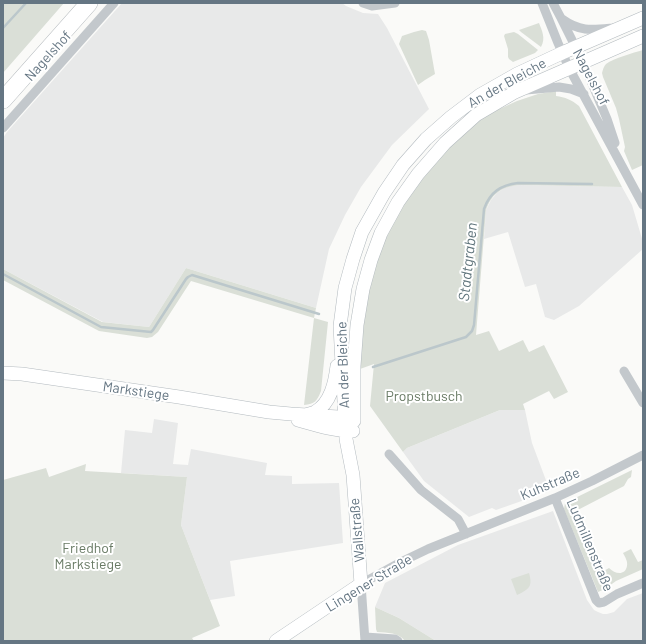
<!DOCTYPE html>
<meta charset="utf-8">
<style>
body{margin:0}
#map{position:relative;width:646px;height:644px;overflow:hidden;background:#fafaf8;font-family:Barlow,sans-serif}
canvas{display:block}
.frame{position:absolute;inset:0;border:4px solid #657683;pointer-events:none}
</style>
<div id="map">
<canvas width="646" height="644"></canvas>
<div class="frame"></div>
</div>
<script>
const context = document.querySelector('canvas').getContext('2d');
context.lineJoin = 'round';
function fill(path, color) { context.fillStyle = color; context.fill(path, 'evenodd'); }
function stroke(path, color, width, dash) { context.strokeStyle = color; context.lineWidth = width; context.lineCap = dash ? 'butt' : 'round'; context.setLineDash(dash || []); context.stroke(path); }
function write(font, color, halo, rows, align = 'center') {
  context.font = font + ' Barlow,sans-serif'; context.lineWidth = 4; context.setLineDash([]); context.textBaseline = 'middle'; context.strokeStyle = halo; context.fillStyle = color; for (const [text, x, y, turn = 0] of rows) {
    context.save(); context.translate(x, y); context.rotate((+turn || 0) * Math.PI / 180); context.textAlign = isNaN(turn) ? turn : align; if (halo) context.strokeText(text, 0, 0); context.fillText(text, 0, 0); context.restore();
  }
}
const built = new Path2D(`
 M122 3H342L346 6 363 13 378 14 387 28 429 109 392 145 361 187 345 215 329 249 316 308 186 268 149 327 103 322 3 269V138L7 132Z
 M519 185 622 187 632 205 643 242V249L579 306 554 320 545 317 536 284 525 287 508 232 484 239 486 210 491 200 497 193 503 189 509 186Z
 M500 410H525L532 443 550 491 496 510 492 508 469 517 424 481 403 452 407 448Z
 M154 419 178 423 173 464 188 465 191 449 267 463 265 475 292 476V484L339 483 343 543 230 561 235 596 210 600 181 525 187 477 121 473 125 430 152 433Z
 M553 511 587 600 594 610 598 612 603 614H607L614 612 627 599 643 593V641H436L399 618 375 607 385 583 458 545Z`);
const green = new Path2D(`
 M3 3H64L3 73Z
 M539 23C542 31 546 38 541 47L521 32 519 30Z
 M422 30 426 31 429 40 435 74 425 80 418 85 399 44 402 36 414 32Z
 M514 32 518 34 538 50 535 53 513 62 509 59 508 57V49L504 36 505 34Z
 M643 50V165L632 170 624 151 625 147 619 119 616 108 603 77 602 73C603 69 604 66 606 64 614 58 633 53 643 50Z
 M556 91V96C565 97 572 100 579 106L622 187 519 185C502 187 492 193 486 210L476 335 489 331 499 351 523 340 529 352 544 345 568 392 554 399 549 391 523 404 525 410H500L407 448 403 452 370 406 374 364 360 369 364 310 375 262 393 220 436 160 463 134 480 120 495 111 517 101 538 94Z
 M186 268 316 308 314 318 328 322 321 391C317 401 315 404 304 405L314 318 191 281 158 332 152 337 147 338 99 331 3 280V269L102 322 149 327Z
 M86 464 85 471 187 477 181 525 220 626 192 638 194 641H3V480L46 468 49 477Z
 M632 470 631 477 628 479 624 486 572 513 602 572 609 568C615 574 625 576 627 566 628 561 625 557 623 553L631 549 638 562 643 560V569L616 581 605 589 598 592 564 509 565 503Z
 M529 573C533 587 529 589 517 595L511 579Z
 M375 607 399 618 436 641H405C398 632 388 633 377 632L376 629Z`);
const stream = new Path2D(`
 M3 28 26 3
 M3 274 101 327 151 332 153 330 186 279 188 277 192 275 319 314
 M373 367 466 337 472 331 474 325 484 209C490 192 501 185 518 183L592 184`);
const street = new Path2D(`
 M363 3 372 6 395 3
 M542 3 558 43 569 68 643 205
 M553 3 561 18 583 62 607 119 615 143
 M562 19C580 32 592 30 613 28
 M526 90 559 87 571 89 584 94
 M3 128 114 3
 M624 371 643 403
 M389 454 421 490 458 519 466 534
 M555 498 596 600 599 603 604 602 617 594 643 583
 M365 637 395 639 398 641
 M365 641 361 584 403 561 428 549 555 498 592 481 643 455`);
const secondary = new Path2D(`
 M3 373 22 374 179 397 269 412 291 414 354 418
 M306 415C309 414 313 413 315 412 331 403 335 382 337 366
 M298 420C316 425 335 431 353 431
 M354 421V366L357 325 363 289 371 260 381 233 398 202 418 174 445 143 476 115 515 92 643 36
 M276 641 361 584 353 475 346 439 340 326 345 288 353 259 362 232 384 193 403 165 426 139 451 117 480 95 517 74 562 53 643 18`);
const highway = new Path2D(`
 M3 100 89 3`);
const streetNames = [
 ["Nagelshof",48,56,-48],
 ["Nagelshof",591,77,62],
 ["An der Bleiche",507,83,-29],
 ["An der Bleiche",343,365,-92],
 ["Markstiege",136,391,8],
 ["Kuhstraße",550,484,-23],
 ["Wallstraße",357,530,-95],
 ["Ludmillenstraße",590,545,67],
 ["Lingener Straße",369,583,-31]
];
const parkNames = [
 ["Propstbusch",424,396],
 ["Friedhof",88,548],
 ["Markstiege",88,564]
];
const waterNames = [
 ["Stadtgraben",468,262,-84]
];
fill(built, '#e8e9e9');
fill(green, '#dadfd7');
stroke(stream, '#bbc7cb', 2.5);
stroke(secondary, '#b3babf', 14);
stroke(highway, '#b4b9bd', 18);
stroke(street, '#c3c8cc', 9);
stroke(secondary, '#fff', 13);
stroke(highway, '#fff', 17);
write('14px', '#657683', '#fff', streetNames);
write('14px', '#687a64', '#fff', parkNames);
write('italic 15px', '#60757c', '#fff', waterNames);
</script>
